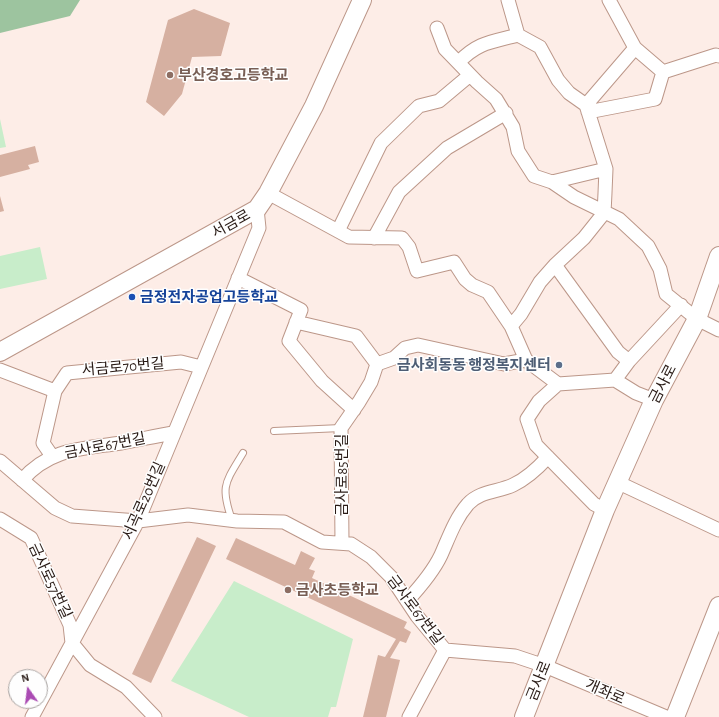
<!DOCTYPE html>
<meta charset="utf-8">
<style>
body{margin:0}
#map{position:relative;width:719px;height:717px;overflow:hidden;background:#fdede7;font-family:"Alegreya Sans",sans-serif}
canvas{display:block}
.north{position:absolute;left:8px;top:669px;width:40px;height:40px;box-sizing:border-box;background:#fefefe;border:1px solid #a8a3a1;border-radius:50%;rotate:346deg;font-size:11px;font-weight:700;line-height:16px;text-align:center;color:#281a15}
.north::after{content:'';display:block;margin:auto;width:14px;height:18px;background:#aa4bb3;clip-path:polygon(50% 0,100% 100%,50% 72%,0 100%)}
</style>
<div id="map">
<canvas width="719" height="717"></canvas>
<div class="north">N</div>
</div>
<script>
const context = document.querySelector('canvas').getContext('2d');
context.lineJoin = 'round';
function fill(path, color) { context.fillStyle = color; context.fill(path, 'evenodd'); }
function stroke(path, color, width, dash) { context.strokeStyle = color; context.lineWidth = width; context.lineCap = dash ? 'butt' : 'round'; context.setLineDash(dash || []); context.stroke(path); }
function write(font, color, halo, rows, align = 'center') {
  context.font = font + ' "Alegreya Sans","Noto Sans KR",sans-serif'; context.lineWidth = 3; context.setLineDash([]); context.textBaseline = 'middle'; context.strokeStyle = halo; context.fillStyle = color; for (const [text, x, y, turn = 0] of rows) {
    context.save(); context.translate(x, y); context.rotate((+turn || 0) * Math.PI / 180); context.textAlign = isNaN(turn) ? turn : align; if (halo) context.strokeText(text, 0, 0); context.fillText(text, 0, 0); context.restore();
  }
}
const green = new Path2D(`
 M0 119 6 147 0 148Z
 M40 247 47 279 0 289V256Z
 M234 581 353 639 336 707H331L328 717H249L171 681Z`);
const forest = new Path2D(`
 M0 0H80L70 16 0 33Z`);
const building = new Path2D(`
 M194 9 230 23 221 56 192 57 182 94 164 116 146 102 168 20Z
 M35 146 39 162 28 165 30 169 0 177V155Z
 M0 196 4 211 0 212Z
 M197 537 216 546 151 683 132 674Z
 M236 538 295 565 301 551 315 558 309 569 315 571 312 578 407 622 404 628 411 632 406 643 400 641 390 658 400 660 386 717H363L378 655 385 657 396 639 226 559Z`);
const lane = new Path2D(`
 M274 431 341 428
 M232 520C220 486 225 483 243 453`);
const street = new Path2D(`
 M508 0 518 35
 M609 0 635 48 663 72 716 55 719 56
 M437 28 445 49 477 82 496 99 513 127 518 151 534 176 552 182 574 197 619 219 648 246 660 269 666 294 697 319 719 330
 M586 105 635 48
 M588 112 655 99 663 72
 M552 182 606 169
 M268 193 349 237 402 238 409 247 417 271 454 262 465 279 472 285 488 292 511 326
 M338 231 381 143 419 106 439 101 470 75
 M374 238 399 192 447 148 506 113
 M555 265 618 352 629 361
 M238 278 301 310 289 341 322 381 354 410
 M296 322 356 336 377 364
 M526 360 558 384 615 380 636 393 654 400
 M377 364 394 358 405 348 418 345 504 364 526 360 511 326 521 314 540 282 555 265 584 238 604 213 605 193 606 169 586 105 569 93 558 80 540 47 518 35C492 42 478 42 459 62
 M0 370 55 391
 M615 380 629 361 681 305
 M558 384 539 401 527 419 536 445 594 504 605 510
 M52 456 43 443 55 391 67 373 181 362 201 367
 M0 461 55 508 72 516 138 521 188 515 237 521 284 522 322 542 351 544 371 557 391 577 417 616 445 650 515 656 545 666 666 717
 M22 480C50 448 82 449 121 443 138 440 155 436 173 433
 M619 483 719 530
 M0 519 31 538 70 625 72 643 90 665 126 687 155 717
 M342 543 341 428 359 402 371 382 377 364
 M407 601C420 587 433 572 441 555 449 537 455 519 468 504 480 491 498 492 513 485 526 479 538 468 548 457
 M32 717 138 521 259 228 257 209
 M409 717 445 650`);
const secondary = new Path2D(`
 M0 352 257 209 268 193 314 106 362 0
 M524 717 605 510 654 400 697 319 719 256
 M675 717 719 606`);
const markers = [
 [170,75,4,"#8d6e63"],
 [132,297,4,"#1a4fb4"],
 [559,365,4,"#5c6f8a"],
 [288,590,4,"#8d6e63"]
];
const educationNames = [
 ["부산경호고등학교",178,75],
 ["금사초등학교",296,590]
];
const streetNames = [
 ["서금로",231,224,-29],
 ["서금로70번길",123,367,-5],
 ["금사로",663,384,-63],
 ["금사로67번길",105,446,-11],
 ["금사로85번길",342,475,-90],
 ["서곡로20번길",144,501,-66],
 ["금사로57번길",50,581,65],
 ["금사로67번길",415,610,53],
 ["금사로",539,681,-68],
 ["개좌로",605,692,23]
];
const transitNames = [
 ["금정전자공업고등학교",140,297]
];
const serviceNames = [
 ["금사회동동 행정복지센터",551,365]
];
fill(green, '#c8edca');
fill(forest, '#9dc49f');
fill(building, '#d6b0a1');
stroke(lane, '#bc9789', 8);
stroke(street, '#bc9789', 15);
stroke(secondary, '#bc9789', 20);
stroke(lane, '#fff', 6);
stroke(street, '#fff', 13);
stroke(secondary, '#fff', 18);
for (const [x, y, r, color] of markers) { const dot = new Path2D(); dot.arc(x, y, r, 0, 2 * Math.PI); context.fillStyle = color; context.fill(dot); stroke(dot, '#fefefe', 1.5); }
write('bold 15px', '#785e54', '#fefefe', educationNames, 'left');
write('15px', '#281a15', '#fefefe', streetNames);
write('bold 15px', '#164399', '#fefefe', transitNames, 'left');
write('bold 15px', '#4e5e75', '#fefefe', serviceNames, 'right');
</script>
